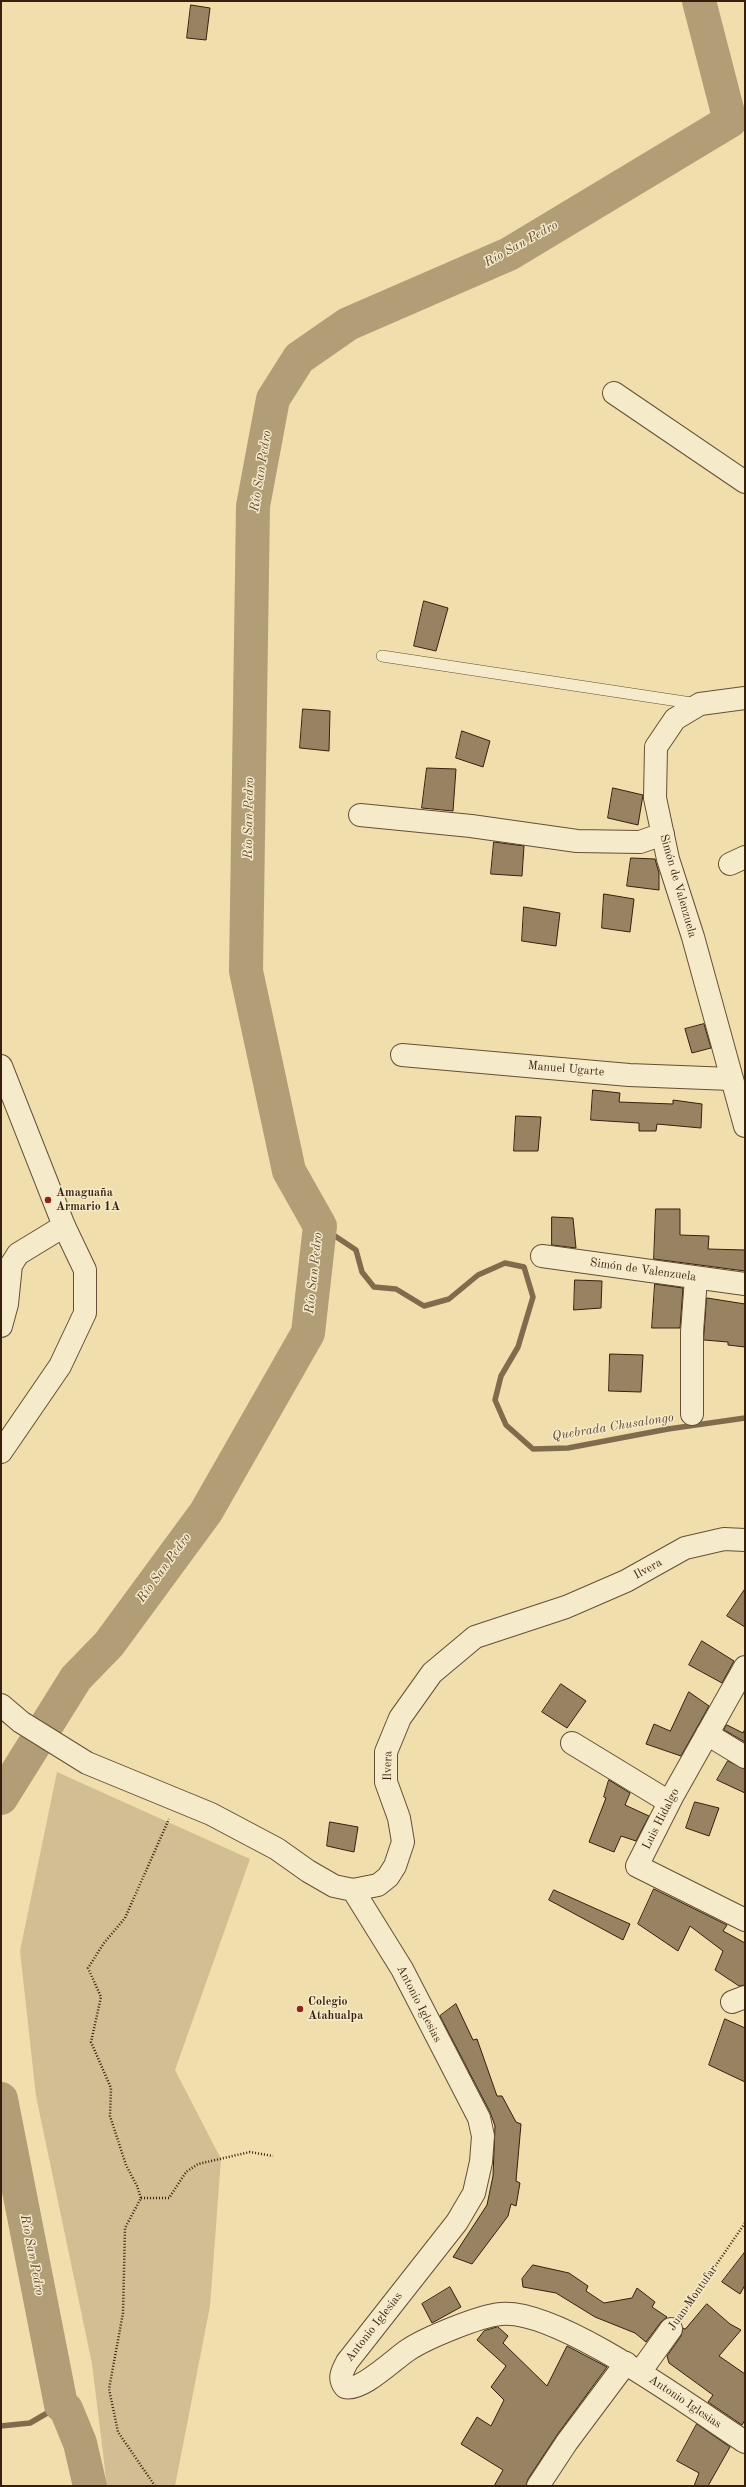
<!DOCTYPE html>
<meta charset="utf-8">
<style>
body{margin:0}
#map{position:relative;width:746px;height:2487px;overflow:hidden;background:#f0dfad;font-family:"Old Standard TT",serif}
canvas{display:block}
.frame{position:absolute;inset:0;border:2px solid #371f0e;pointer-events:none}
</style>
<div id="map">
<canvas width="746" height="2487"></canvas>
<div class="frame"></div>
</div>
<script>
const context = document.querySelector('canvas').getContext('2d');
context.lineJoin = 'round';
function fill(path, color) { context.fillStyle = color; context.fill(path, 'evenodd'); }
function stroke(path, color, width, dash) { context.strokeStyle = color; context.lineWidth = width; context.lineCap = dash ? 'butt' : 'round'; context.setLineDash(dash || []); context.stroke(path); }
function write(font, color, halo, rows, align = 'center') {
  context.font = font + ' "Old Standard TT",serif'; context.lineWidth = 3; context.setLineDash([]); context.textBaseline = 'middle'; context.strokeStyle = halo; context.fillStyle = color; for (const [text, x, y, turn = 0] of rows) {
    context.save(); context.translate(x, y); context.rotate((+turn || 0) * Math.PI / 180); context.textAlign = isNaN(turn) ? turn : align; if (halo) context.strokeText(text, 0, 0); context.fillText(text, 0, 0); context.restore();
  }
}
const green = new Path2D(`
 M57 1772 250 1859 175 2070 221 2159 210 2306 175 2486H107L92 2364 36 2096 20 1951Z`);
const stream = new Path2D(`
 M320 1226 356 1250 362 1272 374 1287 396 1289 424 1306 449 1299 478 1275 505 1263 524 1267 533 1297 518 1347 501 1376 495 1400 506 1425 533 1449 568 1448 668 1429 745 1418
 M1 2426 30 2423 61 2405`);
const river = new Path2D(`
 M1 1798 76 1678 109 1644 206 1512 308 1333 320 1226 289 1171 246 971 253 506 273 399 299 358 348 324 509 254 730 121 699 1
 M1 2099 61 2405 66 2409 80 2443 90 2486`);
const building = new Path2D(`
 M191 5 210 8 206 40 187 38Z
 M424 601 448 608 436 651 414 646Z
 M303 709 330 711 329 751 300 748Z
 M462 731 490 741 483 767 456 758Z
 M427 768 456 769 453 811 422 808Z
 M613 788 643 795 638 825 608 818Z
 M494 842 524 846 522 876 491 874Z
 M631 858 655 859 659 873V890L627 886Z
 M604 894 634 899 630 932 602 928Z
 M524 907 560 913 556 946 522 941Z
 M704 1024 711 1048 692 1053 685 1029Z
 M593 1090 620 1093 619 1102 673 1104V1100L702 1104 701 1128 657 1124 656 1131H639V1123L591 1120Z
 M516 1116 541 1117 538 1151H514Z
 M656 1209H680V1235L709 1236 708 1249 745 1250V1271L654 1259Z
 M552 1217 573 1218 576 1248 552 1245Z
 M575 1280 602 1281 601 1308 574 1310Z
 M655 1284 683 1288 680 1328H652Z
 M707 1298 745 1304V1347L728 1345V1342L704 1340Z
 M610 1354 643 1355 641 1392 609 1391Z
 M745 1589V1627L727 1616Z
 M702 1641 734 1661 722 1683 689 1665Z
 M561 1684 586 1701 567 1728 542 1712Z
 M689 1692 709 1706 681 1756 646 1744 654 1724 670 1731Z
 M727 1725 743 1733 745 1729V1742L724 1730Z
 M728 1761 745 1769V1793L717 1780Z
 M609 1780 630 1793 625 1805 649 1816 636 1841 621 1836 614 1852 589 1842 606 1798 604 1797Z
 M695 1802 719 1808 709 1836 686 1828Z
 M330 1822 358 1827 354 1852 327 1846Z
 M654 1889 727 1925 723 1931 745 1943V1985L739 1986 715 1970 723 1951 690 1926 678 1951 638 1924Z
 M554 1890 630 1924 623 1940 549 1900Z
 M456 2004 473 2040 477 2039 497 2096H502L516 2122 521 2124 516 2181 520 2183 516 2206 511 2204 508 2216 472 2264 453 2257 487 2205 493 2176 495 2126 490 2112 440 2016Z
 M725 2019 745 2028V2082L709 2065Z
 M745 2252V2285L740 2294 722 2282Z
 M533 2265 569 2273 588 2286 586 2291 604 2303 632 2298 637 2288 655 2302 652 2307 667 2317 661 2322 646 2342 635 2333 595 2317 556 2293 523 2287 522 2279Z
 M450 2287 461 2307 432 2323 422 2304Z
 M707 2304 730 2324 741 2330 719 2356 745 2374V2420L742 2425 708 2402 713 2395 669 2363 667 2356 681 2336 683 2328 685 2329Z
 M498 2327 508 2336 503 2343 547 2386 567 2346 607 2367 557 2435 528 2479 526 2486H494L503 2470 461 2444 477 2417 491 2426 504 2400 491 2387 506 2366 477 2340 484 2331Z
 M697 2424 730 2447 708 2486H694L699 2473 677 2461Z`);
const path = new Path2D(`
 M141 2198H169L186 2172 198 2164 250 2152 273 2156
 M683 2313 745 2223
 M155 2486 118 2432 109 2389 123 2313 125 2228 141 2198 137 2186 126 2165 110 2116 111 2088 91 2042 101 1997 88 1968 104 1943 125 1918 169 1819`);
const service = new Path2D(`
 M382 656 698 704`);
const minor = new Path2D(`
 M614 393 745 482
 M745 698 700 704 675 719 656 747 655 798 668 859 693 937 745 1126
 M360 815 471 826 577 841 640 842 663 834
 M730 864 745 857
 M402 1055 629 1075 731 1079
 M542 1256 745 1284
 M1 1326 7 1304 11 1265 18 1254 64 1226
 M692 1414V1332L696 1278
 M745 1667 673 1795 637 1866 745 1920
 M707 1734 745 1757
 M572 1743 669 1802
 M732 2002 745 1997
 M640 2372 671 2329
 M538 2486 567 2442 626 2363`);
const tertiary = new Path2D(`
 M1 1066 64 1226 85 1270V1313L60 1366 1 1452
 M1 1705 21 1722 87 1763 211 1814 277 1849 308 1871 334 1886 353 1890 378 1885 388 1877 395 1866 403 1842 399 1818 386 1782V1752L400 1718 432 1673 475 1637 566 1607 626 1581 685 1548 724 1539 745 1540
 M353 1890 402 1969 479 2118 483 2136 481 2162 474 2193 457 2222 347 2362C342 2372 338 2378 345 2387 361 2392 393 2360 408 2350 426 2338 479 2316 501 2314 558 2308 694 2409 745 2442`);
const markers = [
 [48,1200,4,"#8f2418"],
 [300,2009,4,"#8f2418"]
];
const streetNames = [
 ["Simón de Valenzuela",678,886,74],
 ["Manuel Ugarte",566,1069,5],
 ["Simón de Valenzuela",643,1270,8],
 ["Ilvera",648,1569,-29],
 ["Ilvera",388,1766,-89],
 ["Luis Hidalgo",661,1819,-63],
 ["Antonio Iglesias",419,2004,63],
 ["Juan Montufar",693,2298,-55],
 ["Antonio Iglesias",374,2327,-52],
 ["Antonio Iglesias",685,2402,34]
];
const poiNames = [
 ["Amaguaña",56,1193],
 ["Armario 1A",56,1207],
 ["Colegio",308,2002],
 ["Atahualpa",308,2016]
];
const waterNames = [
 ["Río San Pedro",521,244,-29],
 ["Río San Pedro",261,471,-81],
 ["Río San Pedro",249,818,-89],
 ["Río San Pedro",314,1273,-84],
 ["Quebrada Chusalongo",613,1427,-9],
 ["Río San Pedro",164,1568,-54],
 ["Río San Pedro",32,2255,79]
];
fill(green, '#d1be92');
stroke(stream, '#806b4d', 5.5);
stroke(river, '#b19e77', 34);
fill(building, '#978361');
stroke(building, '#371f0e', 1);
stroke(service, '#654f36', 12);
stroke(minor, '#654f36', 24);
stroke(tertiary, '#654f36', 24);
stroke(path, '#371f0e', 2.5, [1, 2]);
stroke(service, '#f5eaca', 11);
stroke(minor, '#f5eaca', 22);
stroke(tertiary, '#f5eaca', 22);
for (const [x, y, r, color] of markers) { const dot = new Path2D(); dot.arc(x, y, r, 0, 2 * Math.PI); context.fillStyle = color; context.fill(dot); stroke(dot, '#f5eaca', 1.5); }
write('12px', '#371f0e', '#f5eaca', streetNames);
write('bold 12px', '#371f0e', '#f5eaca', poiNames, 'left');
write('italic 13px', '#624b33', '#f5eaca', waterNames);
</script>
